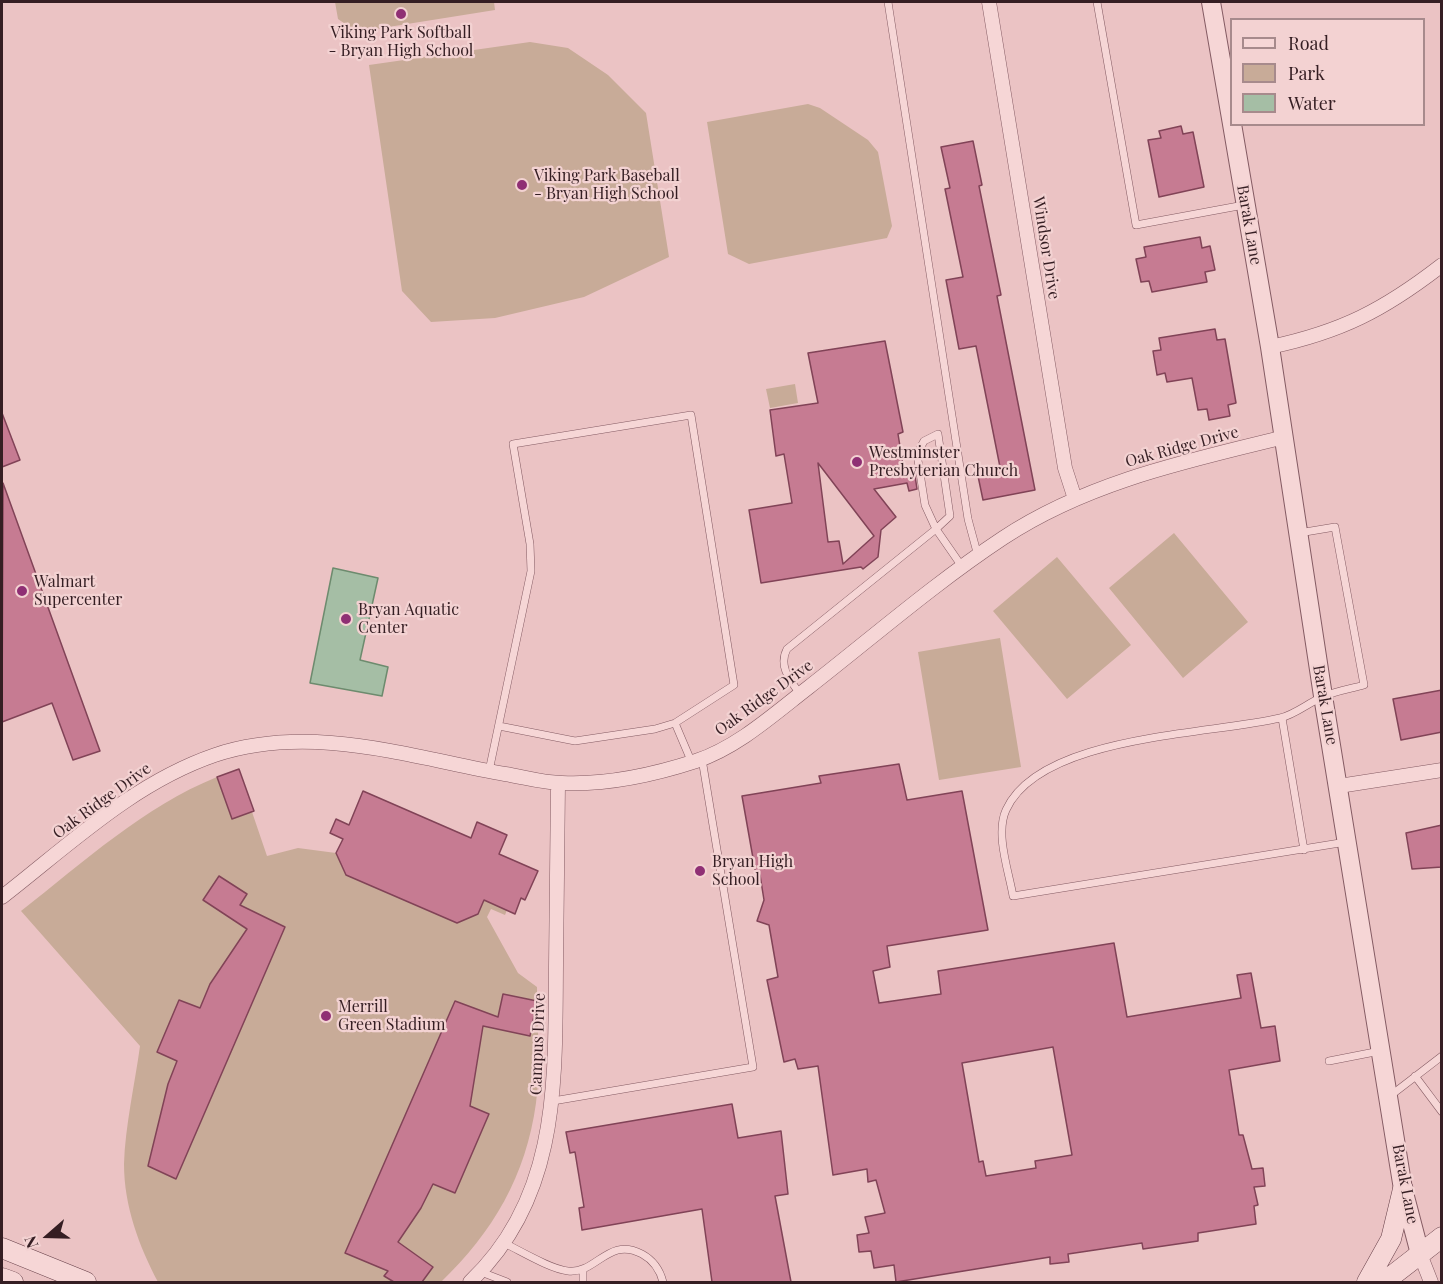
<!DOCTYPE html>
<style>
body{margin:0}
#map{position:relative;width:1443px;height:1284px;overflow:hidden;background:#ebc3c4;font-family:"Playfair Display",serif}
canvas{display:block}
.frame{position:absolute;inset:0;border:3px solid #351e23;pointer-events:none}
.legend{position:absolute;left:1230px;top:18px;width:195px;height:108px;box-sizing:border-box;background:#f3d2d2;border:2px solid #a78a8c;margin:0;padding:8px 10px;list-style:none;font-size:18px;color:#351e23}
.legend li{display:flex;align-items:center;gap:12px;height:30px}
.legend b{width:30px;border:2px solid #a78a8c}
.north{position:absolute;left:18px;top:1206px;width:60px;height:60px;-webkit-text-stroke:4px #f3d2d2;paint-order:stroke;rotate:250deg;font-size:16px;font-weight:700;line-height:24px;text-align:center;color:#351e23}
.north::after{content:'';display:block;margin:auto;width:21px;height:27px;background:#351e23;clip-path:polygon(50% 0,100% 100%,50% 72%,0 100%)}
</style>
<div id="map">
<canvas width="1443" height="1284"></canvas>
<div class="frame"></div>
<ul class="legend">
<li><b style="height:8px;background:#f6d6d6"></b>Road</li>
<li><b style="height:16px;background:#c8ab98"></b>Park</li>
<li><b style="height:16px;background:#a5bea5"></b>Water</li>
</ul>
<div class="north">N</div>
</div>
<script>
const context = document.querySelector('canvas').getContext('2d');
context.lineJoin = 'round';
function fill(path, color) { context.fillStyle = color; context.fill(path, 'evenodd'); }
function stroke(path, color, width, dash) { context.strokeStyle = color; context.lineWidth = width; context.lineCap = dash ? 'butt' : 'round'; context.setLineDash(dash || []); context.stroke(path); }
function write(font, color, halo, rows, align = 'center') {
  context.font = font + ' "Playfair Display",serif'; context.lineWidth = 4.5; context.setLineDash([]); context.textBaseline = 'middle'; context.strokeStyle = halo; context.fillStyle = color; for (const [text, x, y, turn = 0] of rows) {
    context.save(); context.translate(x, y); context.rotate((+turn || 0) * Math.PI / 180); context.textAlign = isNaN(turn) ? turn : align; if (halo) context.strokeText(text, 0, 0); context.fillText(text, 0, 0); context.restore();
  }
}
const green = new Path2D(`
 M335 2H494L495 10 357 32 338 19Z
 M530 42 568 48 608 75 646 113 669 257 584 297 495 318 431 322 402 291 369 65Z
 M808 104 820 108 868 140 878 152 892 226 887 238 749 264 728 254 707 122Z
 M795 384 798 403 770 408 766 389Z
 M1174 533 1248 622 1183 678 1109 588Z
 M1057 557 1131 645 1067 699 993 611Z
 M1000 638 1021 767 939 780 918 652Z
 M217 777 232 819 252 812 267 856 298 848 336 853 346 875 457 923 478 914 484 900 507 910 505 915 491 909 487 917 518 973 537 987C537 1025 541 1066 536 1103 526 1176 493 1232 441 1282H158C139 1246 124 1206 124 1164 125 1127 135 1083 140 1046L21 911C84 862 143 807 217 777Z`);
const water = new Path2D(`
 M333 568 378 578 360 660 388 667 382 696 310 683Z`);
const building = new Path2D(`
 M1181 126 1183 134 1193 132 1204 187 1159 197 1148 140 1161 138 1159 131Z
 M973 141 982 185 979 186 1001 295 997 296 1035 490 983 500 978 476 1001 472 976 346 959 349 946 280 963 277 945 189 950 188 941 147Z
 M1200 237 1202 248 1210 246 1215 270 1205 272 1207 282 1152 292 1149 281 1141 282 1136 259 1146 257 1144 247Z
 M1215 329 1217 340 1225 339 1236 403 1228 405 1230 416 1209 420 1207 409 1198 410 1192 378 1167 382 1165 373 1157 375 1153 351 1161 350 1159 338Z
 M885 341 903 432 898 434 904 471 914 469 917 489 909 491 907 483 874 489 896 517 881 530 878 557 863 569 861 567 761 583 749 510 792 503 784 454 776 456 770 410 818 403 808 353ZM818 463 874 536 843 564 839 541 828 542Z
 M2 413 20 460 2 467Z
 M3 483 100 751 73 760 52 703 2 722Z
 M1442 690V732L1401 740 1393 699Z
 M899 764 907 800 962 791 988 930 887 946 890 967 873 971 879 1003 941 994 938 971 1114 943 1127 1017 1241 998 1237 975 1251 973 1261 1028 1275 1026 1280 1061 1229 1070 1239 1135H1243L1252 1169 1263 1168 1265 1186 1254 1187 1258 1205 1254 1206 1256 1224 1198 1233V1241L1143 1249 1142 1243 1068 1254 1069 1262 1050 1264V1257L896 1282 894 1265 874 1268 871 1251 859 1252 857 1235 869 1233 865 1217 885 1213 876 1180 868 1182 867 1169 833 1175 818 1066 798 1069 795 1059 784 1062 767 980 778 977 769 925 757 921 764 900 760 875H756L742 796 821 783 819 776ZM1053 1047 1072 1155 1035 1161 1036 1168 986 1176 983 1161 979 1162 962 1063Z
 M239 769 254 811 232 819 217 777Z
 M363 791 471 838 477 822 507 835 499 854 538 871 525 900 521 898 515 914 484 900 478 914 457 923 346 875 336 853 343 839 330 833 336 819 349 825Z
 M1442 825V867L1412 869 1406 833Z
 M219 876 247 894 240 905 285 927 176 1179 148 1166 168 1084 177 1061 157 1052 179 1000 200 1008 210 984 247 929 203 900Z
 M503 994 537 1001 530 1036 483 1026 470 1106 489 1114 455 1193 433 1184 421 1208 398 1242 433 1267 422 1282H394L384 1276 388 1271 345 1253 455 1001 498 1017Z
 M732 1104 738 1138 781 1131 788 1194 775 1196 791 1282H712L702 1209 582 1230 579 1208 584 1207 575 1152 570 1153 566 1132Z`);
const service = new Path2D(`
 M888 2 968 519 978 556
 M1097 2 1136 225 1244 205
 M1299 533 1335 527 1364 685C1350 689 1334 691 1320 698 1307 704 1294 715 1280 718 1209 735 1040 735 1006 810 995 834 1009 872 1013 896L1346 842
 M800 694C790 680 778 666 787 649L936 529 950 516 938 434 924 441 917 454 925 505 936 529 963 568
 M1282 718 1304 850
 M675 723 692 763
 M489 771 531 571 530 544 513 444 691 415 734 685 675 723 655 729 575 741 499 726
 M1329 1061 1380 1051
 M1415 1076 1442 1112
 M1390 1096 1442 1056
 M553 1101 753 1067 702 759
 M504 1243C521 1251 550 1269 568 1271 597 1274 608 1236 642 1254 653 1260 660 1270 663 1282
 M481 1272 507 1282
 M583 1282V1269`);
const minor = new Path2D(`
 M989 2 1065 468 1075 499
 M1270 347C1341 332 1384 310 1442 265
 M1339 786 1442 770
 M2 897C69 845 133 783 215 755 311 723 410 757 505 774 524 777 543 783 562 783 606 785 653 775 696 761 738 747 774 714 809 687 873 637 935 583 1003 538 1088 482 1187 461 1285 437
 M1420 1254 1431 1282
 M470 1282C560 1197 555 1081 556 966 557 906 557 845 558 784`);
const tertiary = new Path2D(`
 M1211 2 1232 124
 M1232 124 1270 347 1323 696 1403 1189 1420 1254`);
const secondary = new Path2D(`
 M2 1248 86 1282
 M2 1278 13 1282
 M1367 1282 1391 1239 1403 1189
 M1384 1282 1442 1237`);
const markers = [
 [401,14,6,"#8f2f74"],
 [522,185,6,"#8f2f74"],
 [857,462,6,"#8f2f74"],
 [22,591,6,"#8f2f74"],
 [346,619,6,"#8f2f74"],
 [700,871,6,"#8f2f74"],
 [326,1016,6,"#8f2f74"]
];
const poiNames = [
 ["Viking Park Softball",401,33,"center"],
 ["- Bryan High School",401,51,"center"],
 ["Viking Park Baseball",534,176],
 ["- Bryan High School",534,194],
 ["Westminster",869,453],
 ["Presbyterian Church",869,471],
 ["Walmart",34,582],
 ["Supercenter",34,600],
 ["Bryan Aquatic",358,610],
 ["Center",358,628],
 ["Bryan High",712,862],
 ["School",712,880],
 ["Merrill",338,1007],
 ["Green Stadium",338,1025]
];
const streetNames = [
 ["Barak Lane",1249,225,80],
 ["Windsor Drive",1046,248,81],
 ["Oak Ridge Drive",1182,447,-15],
 ["Oak Ridge Drive",764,698,-36],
 ["Barak Lane",1325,705,80],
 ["Oak Ridge Drive",102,801,-36],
 ["Campus Drive",538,1044,-88],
 ["Barak Lane",1405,1184,79]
];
fill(green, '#c8ab98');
fill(water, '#a5bea5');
stroke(water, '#6d8b6e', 1.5);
fill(building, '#c67b92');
stroke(building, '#814357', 1.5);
stroke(service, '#845b63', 8);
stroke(minor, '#845b63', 15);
stroke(tertiary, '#845b63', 20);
stroke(secondary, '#653e47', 21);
stroke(service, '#f6d6d6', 7);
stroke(minor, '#f6d6d6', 14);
stroke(tertiary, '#f6d6d6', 18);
stroke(secondary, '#f6d6d6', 20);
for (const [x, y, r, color] of markers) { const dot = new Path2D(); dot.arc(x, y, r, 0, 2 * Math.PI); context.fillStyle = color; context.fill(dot); stroke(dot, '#f3d2d2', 2); }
write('16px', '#351e23', '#f3d2d2', poiNames, 'left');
write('16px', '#351e23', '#f3d2d2', streetNames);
</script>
